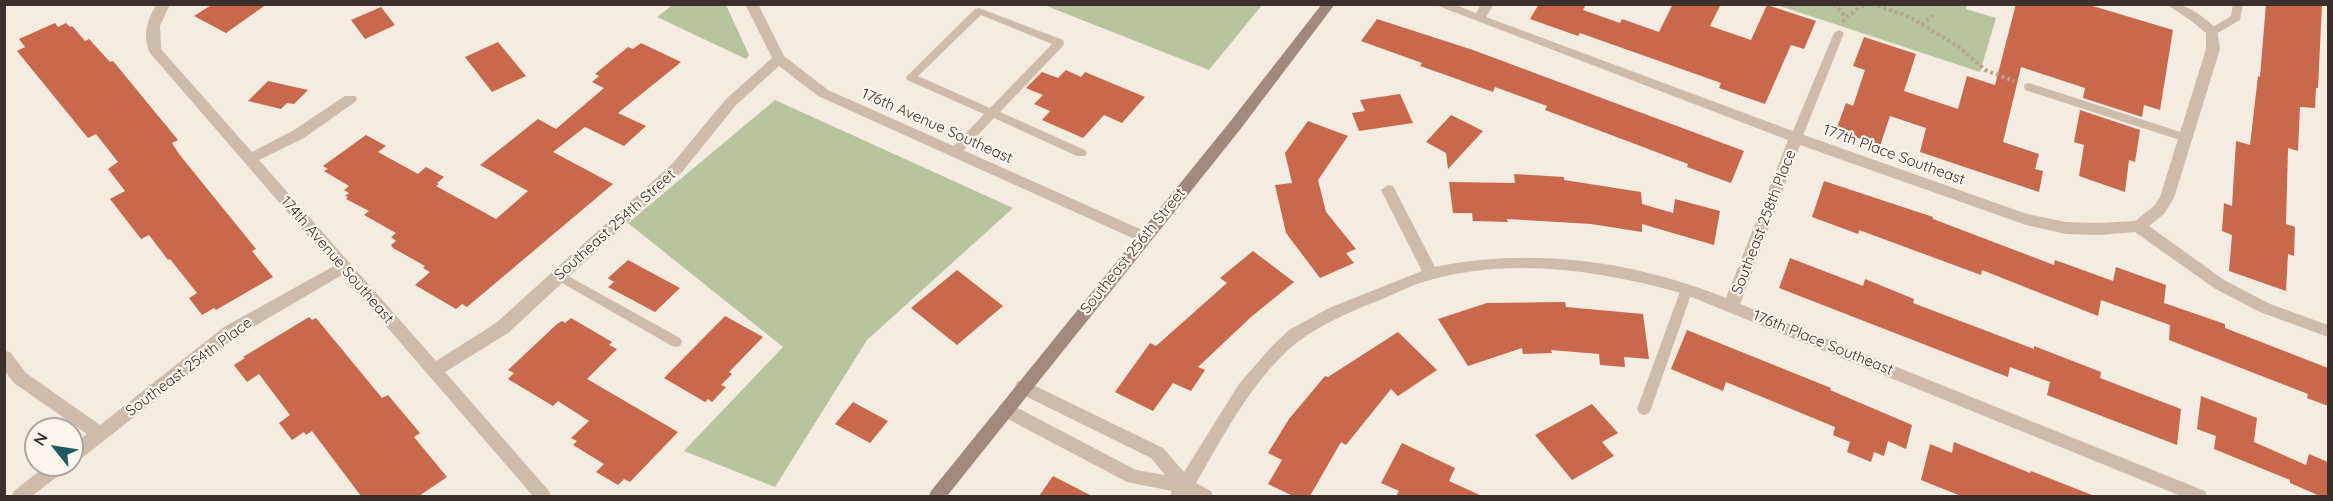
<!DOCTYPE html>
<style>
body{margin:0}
#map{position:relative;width:2333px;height:501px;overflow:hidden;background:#f4ebe1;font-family:Quicksand,sans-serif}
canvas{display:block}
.frame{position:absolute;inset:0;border:6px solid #3b302b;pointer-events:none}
.north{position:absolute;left:24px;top:417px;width:60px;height:60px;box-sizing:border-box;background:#fbf5ee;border:2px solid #aea6a0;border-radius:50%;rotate:300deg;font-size:16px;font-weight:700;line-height:24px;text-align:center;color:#3b302b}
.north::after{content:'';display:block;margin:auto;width:21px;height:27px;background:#1f5a5e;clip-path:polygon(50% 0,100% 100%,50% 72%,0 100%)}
</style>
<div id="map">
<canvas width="2333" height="501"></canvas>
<div class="frame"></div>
<div class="north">N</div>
</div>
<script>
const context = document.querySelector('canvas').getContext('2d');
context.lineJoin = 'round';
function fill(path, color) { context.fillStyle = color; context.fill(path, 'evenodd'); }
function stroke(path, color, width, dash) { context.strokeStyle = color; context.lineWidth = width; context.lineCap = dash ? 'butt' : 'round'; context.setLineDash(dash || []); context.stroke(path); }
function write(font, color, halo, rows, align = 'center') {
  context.font = font + ' Quicksand,sans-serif'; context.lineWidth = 4.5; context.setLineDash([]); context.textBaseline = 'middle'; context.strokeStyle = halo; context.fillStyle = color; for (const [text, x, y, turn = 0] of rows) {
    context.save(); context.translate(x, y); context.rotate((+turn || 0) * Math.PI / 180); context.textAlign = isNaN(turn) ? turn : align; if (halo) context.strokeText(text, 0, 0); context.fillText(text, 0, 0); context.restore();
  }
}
const green = new Path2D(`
 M674 4 726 5 749 55 746 59 657 17Z
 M1044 5H1262L1209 70Z
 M1777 5H1967L1966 9 1996 18 1980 72Z
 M775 100 1013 208 867 340 775 487 684 451 783 347 628 223Z`);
const building = new Path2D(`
 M213 4H267L226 33 194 16Z
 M1539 4H1586L1583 10 1620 23 1622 19 1659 32 1673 4H1721L1710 26 1751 40 1767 5 1816 21 1804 49 1791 45 1765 104 1719 88 1721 83 1580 33 1578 36 1530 19Z
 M2016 4H2086L2173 30 2160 110 2144 105 2142 117 2083 98 2085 88 2021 67 2003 142 2039 154 2035 169 2043 171 2039 192 1920 152 1926 128 1890 116 1880 146 1836 130 1846 103 1853 106 1865 70 1853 66 1864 37 1916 54 1904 91 1958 109 1967 76 1995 85Z
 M2266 4H2322L2318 88H2316L2315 108 2300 107 2298 151 2288 148 2286 224 2295 227 2294 256 2288 254 2286 291 2229 271 2232 235 2222 231 2224 203 2232 206 2236 141 2250 145 2258 76 2260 77Z
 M381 7 395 25 365 39 351 20Z
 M1377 19 1473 50 1744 151 1731 183 1687 167 1688 164 1545 110 1547 106 1495 87 1493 92 1443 74 1420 66 1422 63 1361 41Z
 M55 23 58 27 66 23 70 27 72 26 85 41 89 39 110 62 113 61 178 140 172 143 179 154 256 249 252 251 273 277 216 310 214 308 202 315 189 298 197 293 170 259 168 260 149 235 141 239 110 199 125 191 108 169 118 162 96 134 88 138 17 51 25 47 19 39Z
 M498 42 526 76 492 92 465 57Z
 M641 43 681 62 618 113 646 126 624 146 585 127 553 152 613 184 467 307 462 304 456 309 415 285 430 272 423 268 425 266 393 248 391 245 396 241 391 237 396 233 364 215 369 211 346 199 348 197 345 196 349 193 344 190 349 186 324 171 328 169 323 166 366 135 386 146 378 152 418 174 426 167 444 177 437 183 439 184 436 186 496 219 528 191 480 165 538 119 556 129 604 88 592 82 599 76 595 74 628 47 633 49Z
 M1066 70 1081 77 1085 72 1145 97 1122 123 1104 115 1083 138 1042 120 1050 111 1034 104 1043 95 1026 88 1042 72 1058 78Z
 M268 81 308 90 294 104 287 103 281 109 248 101Z
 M1400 94 1413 123 1359 131 1352 113 1365 111 1360 100Z
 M2080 110 2140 130 2135 162 2129 160 2125 192 2079 176 2084 145 2074 142Z
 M1451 115 1483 131 1448 169 1446 153 1426 142Z
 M1308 121 1348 136 1318 180 1326 212 1356 249 1346 253 1354 263 1320 278 1286 233 1275 185 1292 183 1285 153Z
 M1514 174 1564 177V180L1641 192 1642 204 1673 213 1675 199 1720 211 1714 245 1642 224V232L1591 224 1507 219 1508 222 1473 221 1472 213H1453L1449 182 1515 183Z
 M1824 181 1933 217V219L2054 265 2055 260 2113 281 2116 267 2166 285 2164 303 2225 324V328L2328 368V406L2307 398 2308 394 2169 340 2170 325 2101 300 2098 316 1982 270 1981 275 1859 230 1858 234 1812 217Z
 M1253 251 1294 282 1251 317 1198 367 1205 370 1191 391 1173 383 1153 411 1115 392 1150 343 1156 346 1227 283 1220 278Z
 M1790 258 1863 286 1865 279 1914 299 1913 303 2034 349V346L2101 372 2100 378 2181 409 2177 445 2047 395 2050 382 2010 367 2008 377 1779 288Z
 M628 260 680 288 655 312 608 287 614 282 608 278Z
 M957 270 1003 306 957 345 911 308Z
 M1565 302 1566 307 1643 314 1649 359 1624 357 1625 367 1600 365 1599 354 1551 350 1552 353 1523 354 1522 348 1468 366 1438 319 1487 303Z
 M725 316 763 337 729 372 732 374 721 385 726 387 712 402 708 399 705 402 664 378Z
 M309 317 312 320 316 318 382 398 388 395 420 433 414 437 447 477 419 496H361L312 431 306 435 304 432 292 440 279 423 290 415 259 374 247 382 234 365 245 358 243 357Z
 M571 318 612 342 609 345 617 349 587 379 678 432 630 482 624 479 618 485 596 472 604 464 573 445 577 441 571 438 589 421 558 401 553 406 508 379 514 373 508 370 557 324 562 321 565 323Z
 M1687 330 1831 388 1830 390 1912 425 1906 449 1888 441 1884 456 1874 452 1871 462 1847 452 1850 442 1833 435 1835 427 1726 382 1723 391 1671 369Z
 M1398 332 1437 370 1398 396 1391 389 1346 445 1341 442 1310 496H1293L1268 484 1282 460 1268 453 1289 419 1325 376 1328 377Z
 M2201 396 2257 418 2254 442 2306 465 2309 454 2328 462V496H2320L2290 483V480L2214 449 2216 436 2197 429Z
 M853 402 888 421 870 443 835 424Z
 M1592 404 1618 433 1602 442 1614 456 1572 480 1535 435Z
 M1954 442 2030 473 2031 471 2092 495V496H1961L1921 480 1930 444 1952 453Z
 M1402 443 1455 468 1449 481 1482 496H1396L1399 491 1381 483Z
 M1053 476 1092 496H1039Z`);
const path = new Path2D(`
 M1834 4 1846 17
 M1872 4 1910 17 1959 47 1985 70 2014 81
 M1843 22 1846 17 1865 4
 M1922 25 1933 15`);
const lane = new Path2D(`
 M2233 4H2243L2240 20 2216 34H2208L2207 32 2208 30 2231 16Z
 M979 8 1063 40 1064 43 1063 46 1000 112 1085 150 1087 153 1085 156H1077L994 118 960 154H952L950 151 952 148 984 114 907 80 906 77 975 9ZM981 15 1052 44 990 108 918 76Z
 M1839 30 1844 33 1802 138 1796 142 1792 141 1790 138 1834 33Z
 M2029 83 2190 135 2192 138 2186 142 2025 90 2024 87 2025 84Z
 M559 271 680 338 682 342 680 346 676 347 672 346 555 279 553 276 555 273Z
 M1687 284 1691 286 1693 289 1651 409 1649 413 1644 415 1639 413 1637 409 1681 289 1683 286Z`);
const street = new Path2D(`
 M157 4H170L160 26 161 49 252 152 294 130 345 96H355L357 99 355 102 304 138 259 160 436 361 496 323 672 164 726 99 772 58 745 4H758L784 56 828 90 1149 233 1151 237 1149 241H1139L818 96 779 66 736 105 682 172 508 333 445 372 549 491 551 496H533L342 275 236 337 78 461 72 463V446L87 434 14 383 4 370V351L10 352 26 373 100 425 224 327 334 266 150 53C142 37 147 19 157 4Z
 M1433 4H1453L1476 13 1481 4H1494L1486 17 1801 134 2027 214 2066 222 2099 223 2135 221 2154 206 2160 197 2206 49V33L2190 20 2166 4C2190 4 2199 14 2217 29L2220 49 2174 198 2164 214 2149 226 2224 280 2270 304 2328 325V337L2260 312 2214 288 2135 232 2099 235 2066 234 2026 225 1800 145 1740 304 2205 491 2207 496H2181L1684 294C1600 270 1509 256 1423 282 1407 287 1393 295 1377 301 1343 315 1309 329 1283 355 1246 391 1222 439 1196 483L1211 491 1213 496H1170L1172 491 1127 482 1000 415 998 410 1000 405 1006 403 1012 405 1136 470 1165 475 1151 458 1017 392 1015 387 1017 382 1023 380 1163 448 1184 472 1239 384 1272 346 1289 330 1329 308 1422 271 1381 190 1388 185 1393 186 1435 267C1535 247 1632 261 1726 298L1788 140Z
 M47 465H69L66 470 32 496H12L14 491Z`);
const secondary = new Path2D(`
 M1322 4H1335L1239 131 947 496H929L931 491 1229 123Z`);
const streetNames = [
 ["176th Avenue Southeast",937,126,24],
 ["177th Place Southeast",1894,155,20],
 ["Southeast 258th Place",1764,222,-69],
 ["Southeast 254th Street",615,225,-42],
 ["Southeast 256th Street",1133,251,-51],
 ["174th Avenue Southeast",337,260,49],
 ["176th Place Southeast",1823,343,22],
 ["Southeast 254th Place",189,367,-37]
];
fill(green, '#b8c4a0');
fill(building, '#c8694b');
stroke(path, '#b9a596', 4, [3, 3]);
fill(lane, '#cdbbac');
fill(street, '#cdbbac');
fill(secondary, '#a18a7d');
write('15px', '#3b302b', '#fbf5ee', streetNames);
</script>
